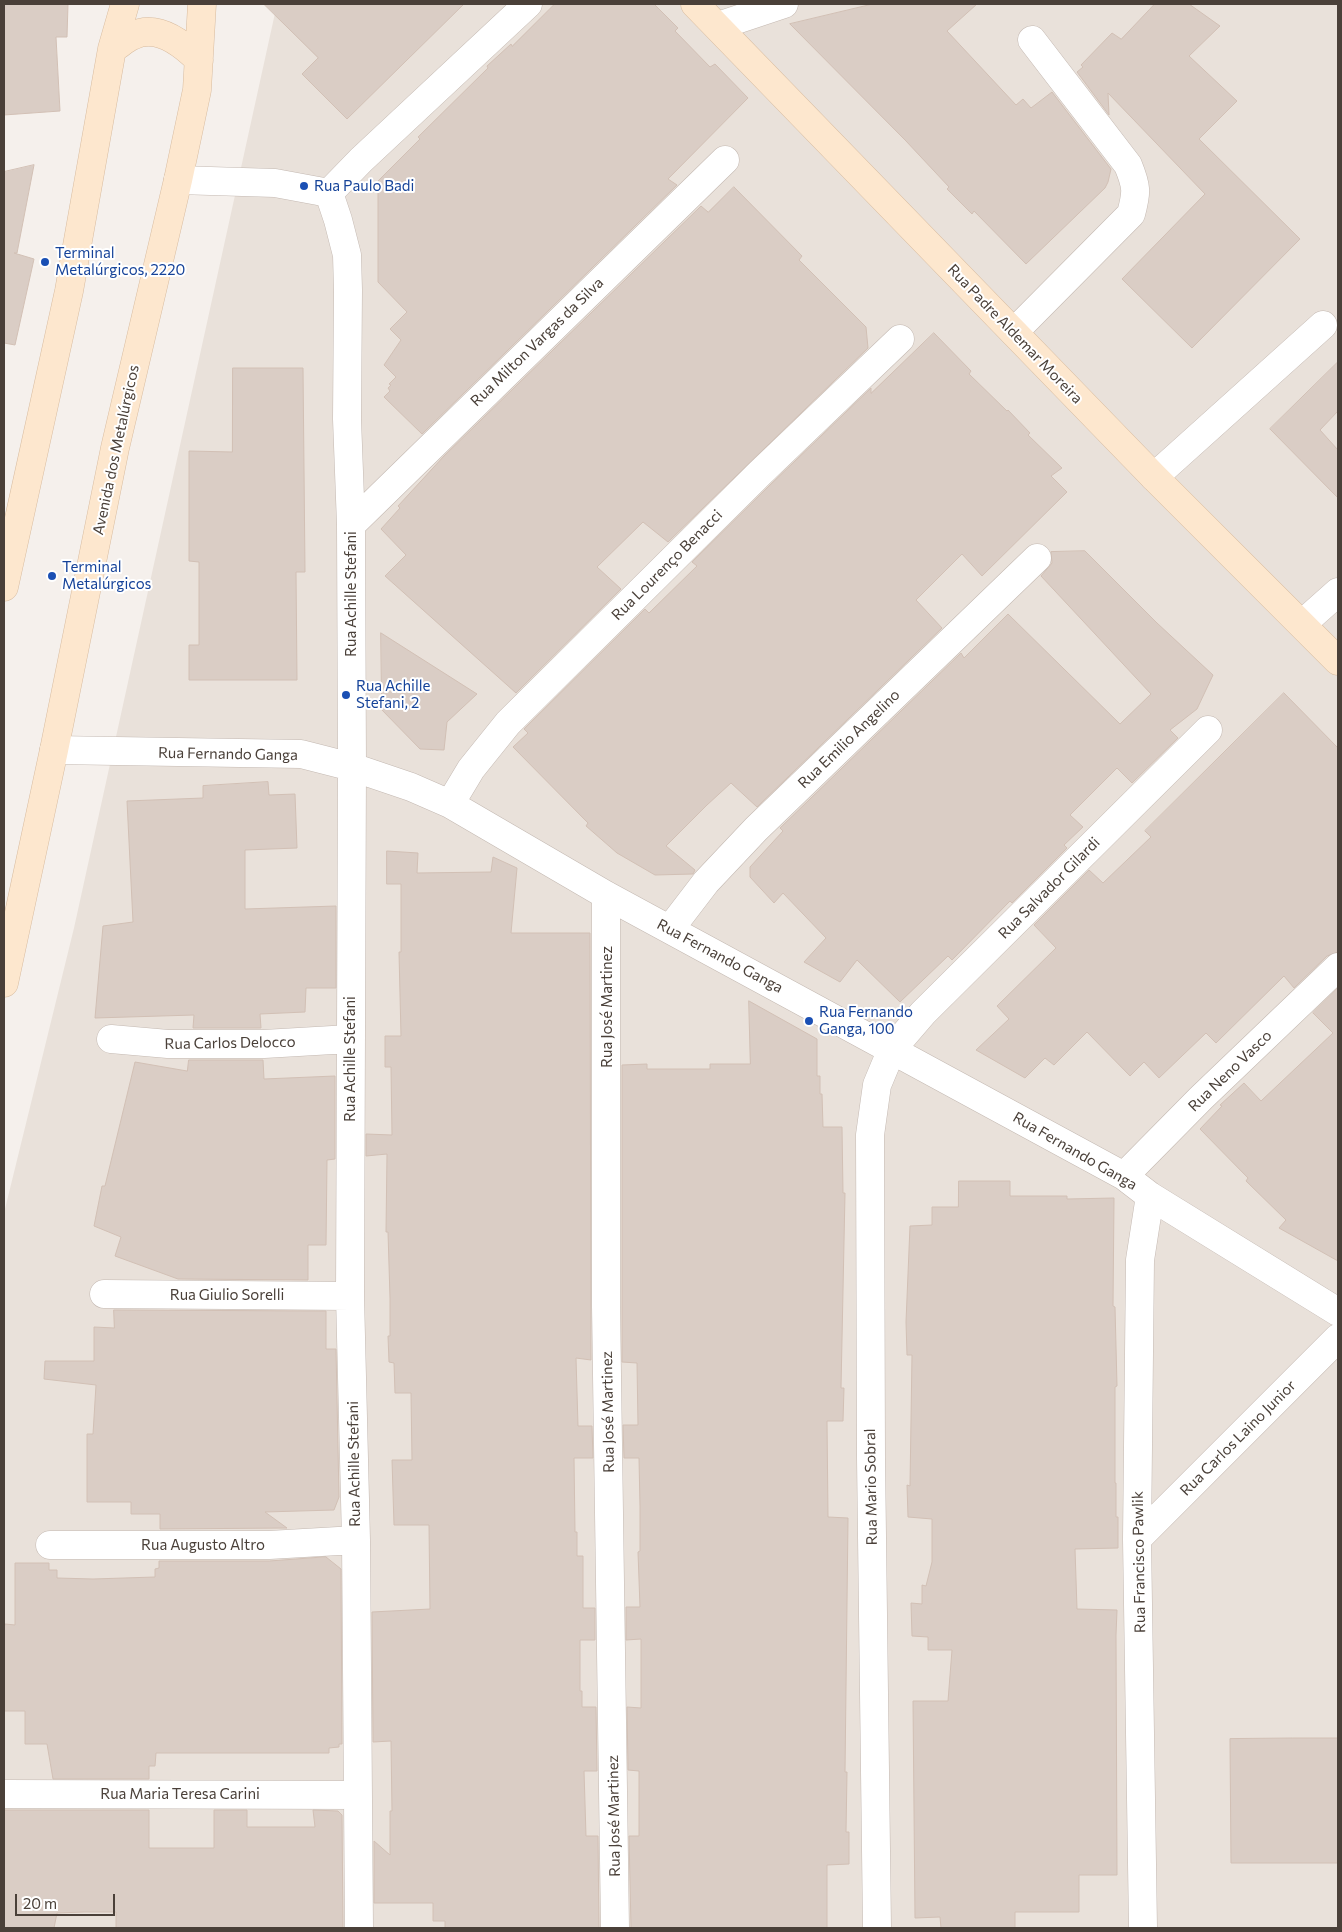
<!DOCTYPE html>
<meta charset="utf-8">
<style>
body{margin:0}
#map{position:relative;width:1342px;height:1932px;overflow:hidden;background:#f5f0ec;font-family:Commissioner,sans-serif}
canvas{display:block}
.frame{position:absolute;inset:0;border:5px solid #4a4039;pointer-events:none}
.scale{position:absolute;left:15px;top:1894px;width:100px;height:22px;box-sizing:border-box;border:2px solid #4a4039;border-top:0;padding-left:6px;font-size:15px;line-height:18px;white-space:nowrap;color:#4a4039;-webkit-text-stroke:4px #fff;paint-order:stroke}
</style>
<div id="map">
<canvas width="1342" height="1932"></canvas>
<div class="frame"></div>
<div class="scale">20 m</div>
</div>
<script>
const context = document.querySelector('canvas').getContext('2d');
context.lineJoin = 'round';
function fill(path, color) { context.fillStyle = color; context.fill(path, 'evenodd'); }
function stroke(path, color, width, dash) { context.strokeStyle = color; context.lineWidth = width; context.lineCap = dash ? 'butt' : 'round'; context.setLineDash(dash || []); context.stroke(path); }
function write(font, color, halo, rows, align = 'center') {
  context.font = font + ' Commissioner,sans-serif'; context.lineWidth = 4; context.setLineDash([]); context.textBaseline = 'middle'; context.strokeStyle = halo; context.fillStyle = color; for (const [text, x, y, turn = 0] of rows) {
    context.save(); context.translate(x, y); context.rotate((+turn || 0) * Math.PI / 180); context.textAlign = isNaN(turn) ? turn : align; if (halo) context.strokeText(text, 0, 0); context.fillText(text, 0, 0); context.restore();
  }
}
const residential = new Path2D(`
 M277 4H1338V1928H4V1213L74 928Z`);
const building = new Path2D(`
 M4 4H68L67 37H56L60 111 4 115Z
 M264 4H464L347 119 302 74 318 58Z
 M555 4H654L678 28 675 31 710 67 715 64 748 98 668 179 677 185 422 434 384 397 390 391 388 388 391 385 389 384 396 377 384 365 401 340 390 329 407 312 378 282V181L420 139 418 137 488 68 487 66 511 44 512 46Z
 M873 4H977L947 31 1016 105 1023 99 1031 108 1052 92 1111 169 1108 182 1105 188 1026 264 974 211 972 214 947 189 949 187 906 141 790 24Z
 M1155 4H1189L1220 26 1189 56 1237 101 1199 139 1300 239 1192 348 1122 279 1205 194 1108 93 1109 115 1077 72 1083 67 1081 65 1112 33 1121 39Z
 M34 165 17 253H14L34 259 15 345 4 343V172Z
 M734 187 802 256 799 260 866 327 868 348 668 542 643 522 597 567 621 589 516 693 385 576 406 555 381 529 400 508 398 506 444 456 701 206 708 212Z
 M934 333 971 371 969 374 1007 411 1008 410 1030 433 1028 435 1062 468 1051 476 1067 492 982 576 962 554 916 600 942 628 757 807 731 783 707 805 666 846 695 870 693 874 655 875 617 853 586 826 588 823 513 747 528 733 524 729 645 609 649 613 697 566 692 562 770 485 871 388V393Z
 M1338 362V411L1320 430 1338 450V498L1270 429Z
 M233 368H303L305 572H296L297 680H189V645H199V562L189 561V451L232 452Z
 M1085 551 1157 623 1213 675 1197 709 1170 730 1178 738 1132 783 1117 768 1070 815 1083 827 1064 845 1067 848 1012 903 1010 901 952 960 948 956 900 1002 857 960 840 982 804 962 826 938 783 893 774 903 750 877V867L783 831 780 828 961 653 964 658 1008 614 1120 724 1151 694 1041 576 1052 563 1051 552Z
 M381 633 477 694 447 722 444 750 420 749 382 710Z
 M1284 693 1338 748V952L1327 956 1294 988 1284 976 1216 1043 1206 1033 1159 1078 1144 1062 1130 1076 1087 1032 1054 1065 1045 1058 1025 1078 976 1050 1009 1019 997 1006 1056 948 1034 925 1089 870 1103 883 1151 837 1145 831Z
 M268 782 269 795 295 794 297 848 245 850V909L336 906V988H306L305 1012 260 1014 261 1028H193L194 1015 95 1018 103 926 133 922 127 801 203 798V786Z
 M387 851 418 853 417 873 491 872 493 857 517 868 511 933H590L591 1360 576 1358 578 1426H592L593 1458H574L575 1532H577V1556H583V1608H595V1640H580V1691H582V1707H596L597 1771H584L586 1836H598L599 1928H445V1921H433V1903H374V1841L390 1855V1811H392L391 1741 373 1742 372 1612 430 1609 429 1525H394L392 1460H412L411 1393H395L394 1363 389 1362 388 1336H390V1298L388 1232H386L387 1154 366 1156V1134L392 1135 391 1067H385V1036H401L399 952H401V884H387Z
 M1338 988V1261L1279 1228 1286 1220 1246 1181 1248 1178 1200 1129 1222 1106 1220 1105 1244 1083 1261 1101 1333 1033 1313 1013Z
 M749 1001 817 1039V1076H820V1094H822L823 1127H842L843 1193H845L841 1388H844L843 1421H827L828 1517 848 1518 845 1772H847L846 1832H849V1864L827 1865V1928H631L629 1836H639V1771L628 1770 627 1707 641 1708V1639L626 1640V1607H640L638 1552 640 1551V1506L639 1458H624L623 1425H638L637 1363 622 1362V1065L647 1064V1069H710V1064H750Z
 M189 1060H263L264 1079 335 1076V1159L327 1160 326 1245H308V1280L178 1279 115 1256 121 1237 94 1226 102 1186H105L135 1062 187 1071Z
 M959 1181H1010V1196H1067V1199L1114 1198 1113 1306 1115 1307 1117 1386 1115 1387V1483H1116V1517H1118V1548L1075 1549 1077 1609 1117 1610 1116 1635 1117 1875H1079V1912H1015V1928H941L940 1917 915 1918 913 1701H948L952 1650H928V1637L912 1636 911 1603 922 1604V1585L926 1586 932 1562V1519L908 1517 907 1485 910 1486 912 1355H907L906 1322 910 1226 932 1225V1207H958Z
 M114 1310 326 1311V1349H336L339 1497 334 1510 265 1512 287 1528 160 1529V1514H131V1502H87V1434H93L96 1385 44 1379 45 1361H94V1327L114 1328Z
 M326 1557 341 1569 342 1744H339V1747L329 1748V1753H156L155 1766H149V1779H53L47 1744H25V1711H4V1629L5 1624 15 1625V1563H49V1570H57V1578L93 1579 155 1577V1569L159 1568V1561H269Z
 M1293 1738H1338V1863H1231L1230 1739Z
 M4 1810H149V1848H214V1810H247V1827H315L313 1810 338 1811 342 1815 343 1928H116V1912H84L57 1913 54 1928H4Z`);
const street = new Path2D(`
 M718 26 784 4
 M178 180 275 183 329 193
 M329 193 338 220 347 255 348 290 347 419 351 525 352 767 350 1296 356 1540 359 1928
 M329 193 361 160 528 4
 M1014 332 1131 214C1137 192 1137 187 1128 165L1032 40
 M1154 477 1323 325
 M351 525 725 160
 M1302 624 1338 592
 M54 750 301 754 352 767 411 787 450 804 606 895 1124 1176 1150 1196 1338 1312
 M450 804 471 769 508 723 759 474 900 339
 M606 895V1306L615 1928
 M670 929 706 882 756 829 1037 558
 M111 1039 168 1044H264L350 1039
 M1124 1176 1201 1098 1338 967
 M104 1294 350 1296
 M1137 1539 1338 1338
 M50 1545H269L356 1540
 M4 1794 357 1795
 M877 1928 871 1458 870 1135 877 1085 892 1049 923 1013 1208 730
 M1143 1928 1137 1539 1140 1260 1150 1196`);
const secondary = new Path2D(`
 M695 4 1154 477 1338 661
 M112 49C119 45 125 39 132 36 157 23 182 43 199 60
 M4 587 69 291 112 49 125 4
 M4 983 54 750 115 448 178 180 197 90 202 4`);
const markers = [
 [304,186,5,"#1a4fb4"],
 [45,262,5,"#1a4fb4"],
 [52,576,5,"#1a4fb4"],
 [346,695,5,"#1a4fb4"],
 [809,1021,5,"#1a4fb4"]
];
const transitNames = [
 ["Rua Paulo Badi",314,186],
 ["Terminal",55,253],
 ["Metalúrgicos, 2220",55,270],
 ["Terminal",62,567],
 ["Metalúrgicos",62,584],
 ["Rua Achille",356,686],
 ["Stefani, 2",356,703],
 ["Rua Fernando",819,1012],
 ["Ganga, 100",819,1029]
];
const streetNames = [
 ["Rua Padre Aldemar Moreira",1015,334,46],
 ["Rua Milton Vargas da Silva",537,342,-44],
 ["Avenida dos Metalúrgicos",116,450,-78],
 ["Rua Lourenço Benacci",667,565,-45],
 ["Rua Achille Stefani",351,594,-90],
 ["Rua Emilio Angelino",849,739,-44],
 ["Rua Fernando Ganga",228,754,1],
 ["Rua Salvador Gilardi",1049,888,-45],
 ["Rua Fernando Ganga",720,956,28],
 ["Rua José Martinez",607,1007,-90],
 ["Rua Carlos Delocco",230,1043,-1],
 ["Rua Achille Stefani",350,1059,-90],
 ["Rua Neno Vasco",1230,1071,-44],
 ["Rua Fernando Ganga",1075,1151,30],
 ["Rua Giulio Sorelli",227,1295],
 ["Rua José Martinez",608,1412,-91],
 ["Rua Carlos Laino Junior",1238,1438,-45],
 ["Rua Achille Stefani",354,1464,-91],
 ["Rua Mario Sobral",871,1487,-91],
 ["Rua Augusto Altro",203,1545],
 ["Rua Francisco Pawlik",1139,1562,-91],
 ["Rua Maria Teresa Carini",180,1794],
 ["Rua José Martinez",614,1816,-91]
];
fill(residential, '#e9e1da');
fill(building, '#dacdc5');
stroke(building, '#d2c0b5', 1);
stroke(street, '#c4b9b2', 29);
stroke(secondary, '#d7bb9f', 29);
stroke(street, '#fff', 28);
stroke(secondary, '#fde7ce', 28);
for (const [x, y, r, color] of markers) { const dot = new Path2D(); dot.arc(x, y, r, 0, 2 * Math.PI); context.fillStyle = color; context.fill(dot); stroke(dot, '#fff', 2); }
write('15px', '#164399', '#fff', transitNames, 'left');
write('15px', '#4a4039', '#fff', streetNames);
</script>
